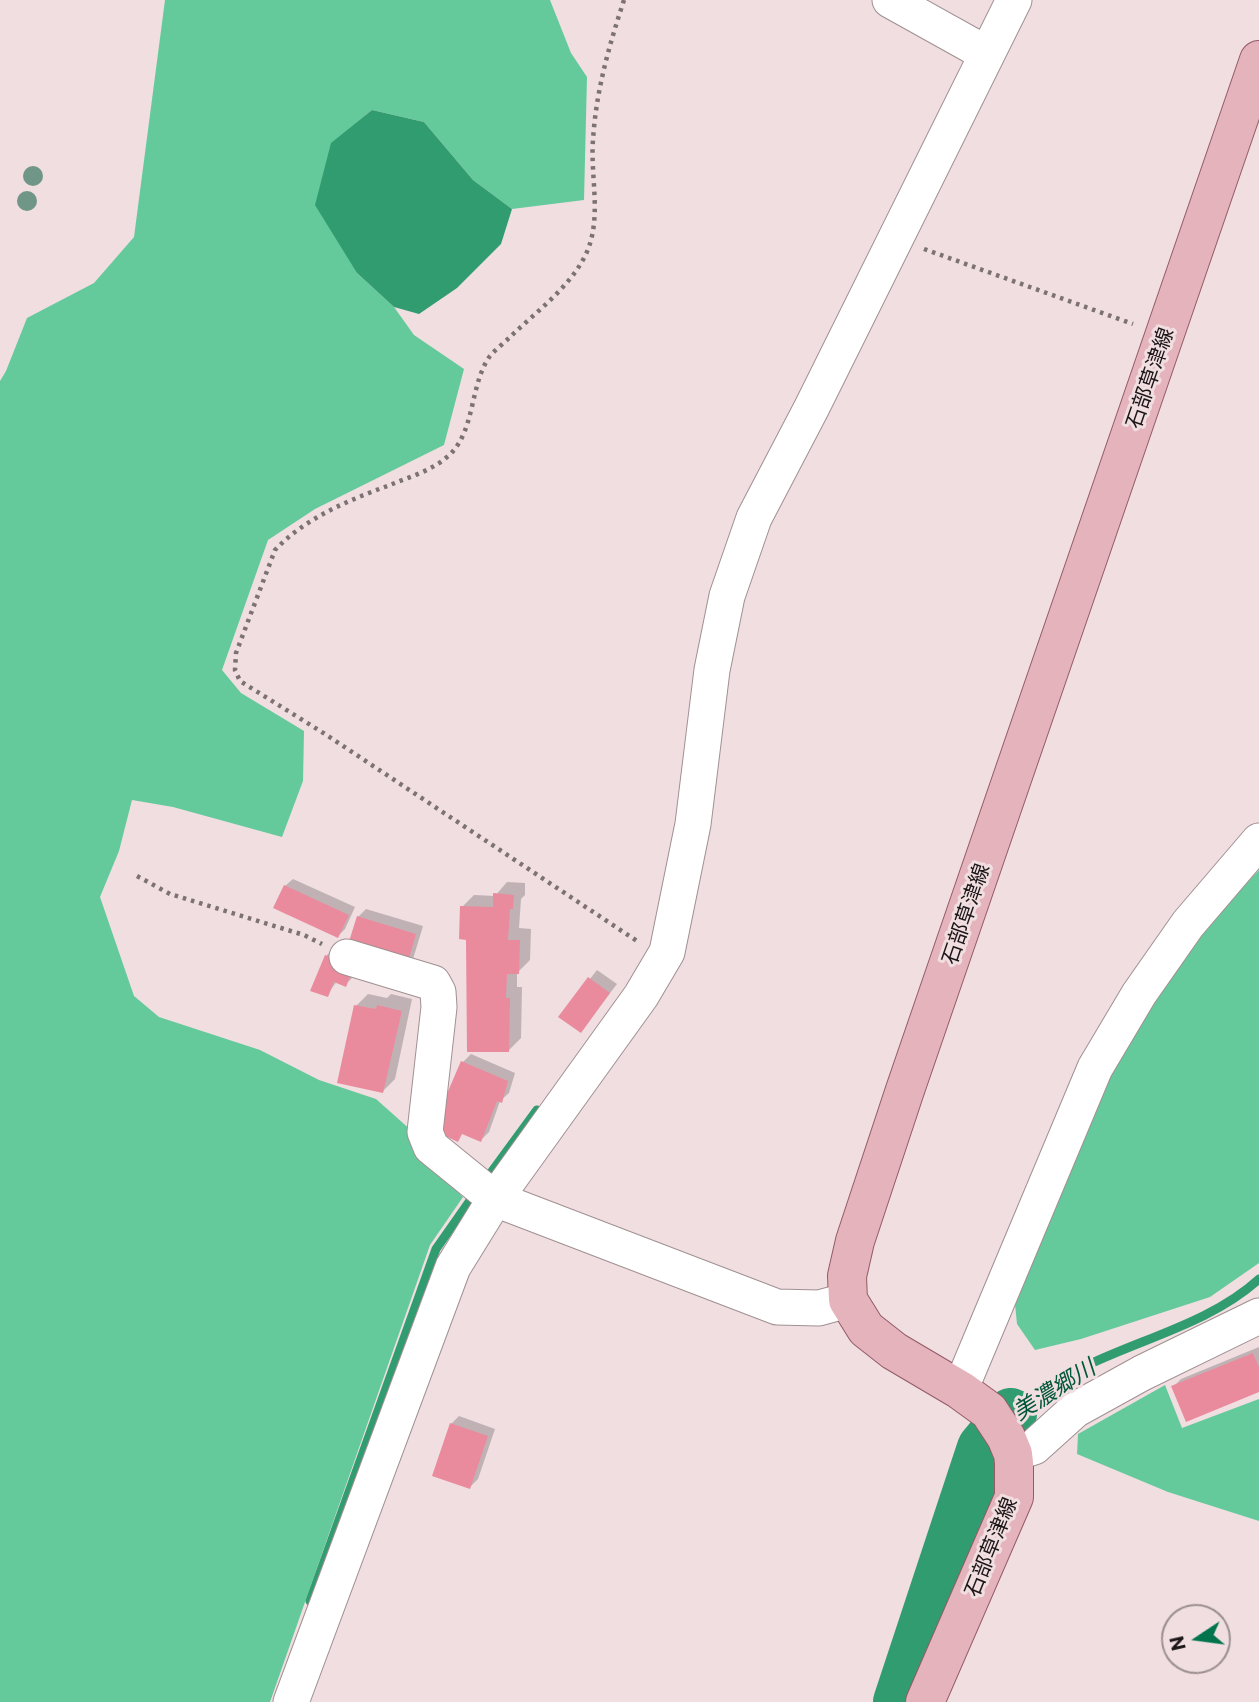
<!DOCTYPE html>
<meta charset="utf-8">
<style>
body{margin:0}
#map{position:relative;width:1259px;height:1702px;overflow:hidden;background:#f0dee1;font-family:Commissioner,sans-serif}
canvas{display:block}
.north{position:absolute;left:1161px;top:1604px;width:70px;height:70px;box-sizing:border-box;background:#f0dee1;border:2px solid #9b8e90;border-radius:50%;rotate:257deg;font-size:19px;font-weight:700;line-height:28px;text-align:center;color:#1c1617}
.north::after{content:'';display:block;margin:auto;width:24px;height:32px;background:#02744d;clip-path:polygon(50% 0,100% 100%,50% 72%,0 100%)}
</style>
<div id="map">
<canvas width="1259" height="1702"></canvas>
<div class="north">N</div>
</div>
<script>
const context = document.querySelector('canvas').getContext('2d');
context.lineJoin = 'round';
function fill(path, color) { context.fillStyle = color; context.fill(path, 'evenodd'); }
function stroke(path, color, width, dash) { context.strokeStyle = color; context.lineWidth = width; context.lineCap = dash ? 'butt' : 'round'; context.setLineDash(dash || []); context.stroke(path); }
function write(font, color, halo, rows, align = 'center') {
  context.font = font + ' Commissioner,"Noto Sans JP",sans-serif'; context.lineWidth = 6; context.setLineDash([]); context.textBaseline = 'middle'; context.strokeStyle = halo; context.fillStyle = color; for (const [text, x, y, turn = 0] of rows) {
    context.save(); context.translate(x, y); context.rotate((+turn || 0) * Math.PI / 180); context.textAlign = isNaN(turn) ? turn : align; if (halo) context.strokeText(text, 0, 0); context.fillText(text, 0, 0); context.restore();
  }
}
const forest = new Path2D(`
 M165 0H550L571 53 587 77 584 200 512 209 473 180 424 122 372 110 331 144 357 273 394 307 414 335 464 369 444 445 315 509 268 540 222 670 241 693 304 731 303 781 282 837 173 807 132 800 119 851 100 897 134 996 159 1017 260 1050 319 1080 376 1099 413 1132 424 1160 463 1197 430 1245 270 1702H0V381L6 371 27 318 94 283 134 237Z
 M1259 870V1263L1210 1297 1081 1339 1035 1350 1017 1324 1014 1294 1124 1039 1211 921Z
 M1165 1385 1182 1428 1259 1399V1521L1168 1492 1077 1454 1078 1434Z`);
const water = new Path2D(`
 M372 110 424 122 473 180 512 209 501 244 457 288 419 314 394 307 357 273 315 205 331 143Z`);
const shadow = new Path2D(`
 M293 879 355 907 345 929 338 936 285 886Z
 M507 882 525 883V895L521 899 519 928 531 929 530 960 517 973V987H522L521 1038 509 1050 468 939 462 907 474 895 495 896Z
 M366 909 423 926 413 959 405 967 358 917Z
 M334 948 353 977 345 985 337 981 327 995 326 956Z
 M597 970 617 984 581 1031 561 1016Z
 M368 994 387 998 391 994 412 999 395 1079 383 1091 356 1006Z
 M471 1054 515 1073 509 1093 500 1101 489 1132 481 1140 442 1109 463 1062Z
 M1259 1347V1390L1174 1386 1181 1379Z
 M459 1416 495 1429 478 1479 470 1487 451 1424Z`);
const stream = new Path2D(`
 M485 1181 537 1110
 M1011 1414C1036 1398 1061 1378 1088 1365 1144 1338 1212 1322 1259 1279
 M310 1601 436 1249 476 1192`);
const river = new Path2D(`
 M899 1702 983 1448 1011 1414`);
const building = new Path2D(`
 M284 885 349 915 338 938 273 908Z
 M493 893 514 895 513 909H510L508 940H520L519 974H507L506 998H510L509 1052H467L466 940 459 939 460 906 493 907Z
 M357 916 416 934 406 969 346 951Z
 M325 955 354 966 346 987 334 982 328 997 310 991Z
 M588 977 610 993 581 1033 558 1017Z
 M354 1005 376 1009 377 1005 402 1011 383 1093 337 1083Z
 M461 1061 508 1081 502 1103 497 1101 481 1142 462 1134 458 1142 437 1132 440 1110Z
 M1253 1353 1259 1367V1392L1186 1422 1171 1386Z
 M450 1423 488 1436 470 1489 432 1476Z`);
const path = new Path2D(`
 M624 0C609 46 596 91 593 140 590 178 603 220 585 256 569 288 536 312 510 337 504 343 496 349 490 356 469 385 476 433 447 457 431 471 409 477 390 485 349 500 305 518 275 550L236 653 235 670 240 681 325 734 637 941
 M924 249 1133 324
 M137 876 170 894 304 935 322 944`);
const minor = new Path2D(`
 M890 0 987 54
 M347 957 433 983 438 992 439 1007 425 1132 431 1147 495 1199 777 1307 819 1308 848 1300
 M960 1390 1095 1068 1139 994 1188 924 1259 841
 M1013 1454 1034 1447 1075 1410 1142 1373 1259 1316
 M291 1702 453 1267 495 1199 641 996 667 952 693 824 712 670 727 596 754 518 812 407 1014 0`);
const major = new Path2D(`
 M925 1702 1014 1497V1463L1013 1454 1006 1437 989 1411 960 1390 894 1351 866 1329 848 1300 847 1276 855 1241 905 1090 1259 60`);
const trees = [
 [33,176],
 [27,201]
];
const streetNames = [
 ["石部草津線",1150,378,-71],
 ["石部草津線",966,914,-71],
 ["石部草津線",991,1547,-68]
];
const waterNames = [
 ["美濃郷川",1054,1390,-32]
];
fill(forest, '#64ca9b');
fill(water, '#319c70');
fill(shadow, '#0003');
stroke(stream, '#319c70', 9);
stroke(river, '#319c70', 52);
fill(building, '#ea8a9d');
stroke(minor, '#a09092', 37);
stroke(major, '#935b66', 40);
stroke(path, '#7c7173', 4.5, [3.5, 5]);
stroke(minor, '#fff', 35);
stroke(major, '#e5b3bc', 38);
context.fillStyle = '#709687';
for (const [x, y] of trees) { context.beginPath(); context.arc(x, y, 10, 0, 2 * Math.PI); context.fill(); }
write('21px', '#1c1617', '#f0dee1', streetNames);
write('italic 23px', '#005739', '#f0dee1', waterNames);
</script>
